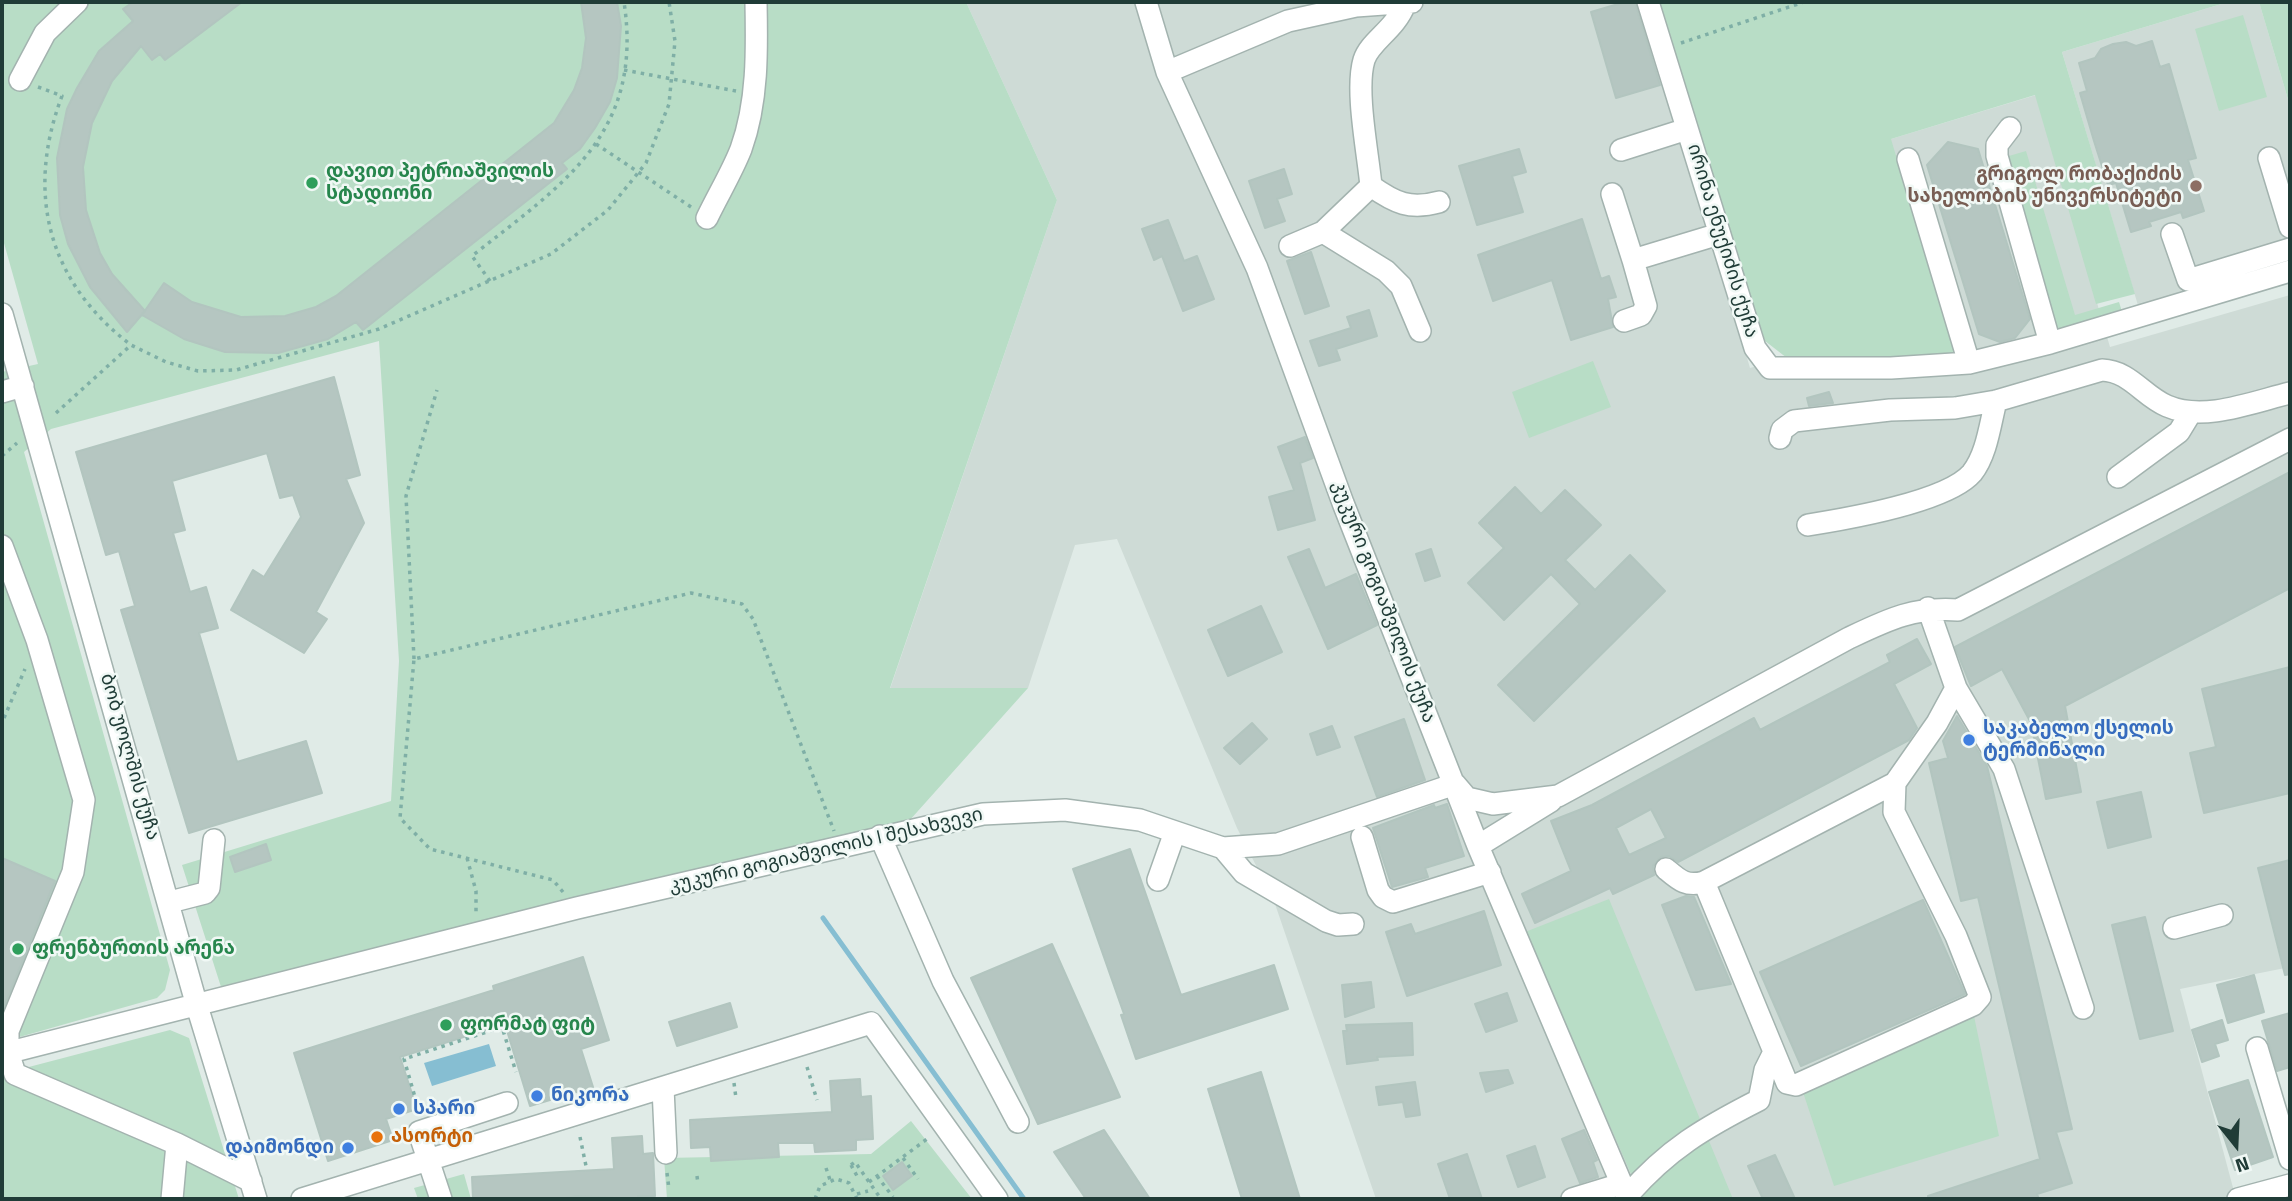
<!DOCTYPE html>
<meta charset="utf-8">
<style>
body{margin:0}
#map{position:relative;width:2292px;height:1201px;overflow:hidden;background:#e0ebe7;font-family:"Titillium Web",sans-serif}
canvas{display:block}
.frame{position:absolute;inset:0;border:4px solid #203c37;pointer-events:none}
.north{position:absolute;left:2201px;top:1110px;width:70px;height:70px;-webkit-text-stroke:5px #f0f8f5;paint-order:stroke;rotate:162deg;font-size:19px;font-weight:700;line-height:28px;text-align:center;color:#203c37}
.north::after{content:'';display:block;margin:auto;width:24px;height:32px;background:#203c37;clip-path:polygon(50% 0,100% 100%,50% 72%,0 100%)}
</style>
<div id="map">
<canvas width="2292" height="1201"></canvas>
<div class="frame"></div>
<div class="north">N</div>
</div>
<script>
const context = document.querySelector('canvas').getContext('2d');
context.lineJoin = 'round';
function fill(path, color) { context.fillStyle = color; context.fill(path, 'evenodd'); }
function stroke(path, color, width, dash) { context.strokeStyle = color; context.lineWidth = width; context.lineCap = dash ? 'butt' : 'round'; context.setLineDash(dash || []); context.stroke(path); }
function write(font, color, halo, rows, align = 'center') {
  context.font = font + ' "Titillium Web","Noto Sans Georgian",sans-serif'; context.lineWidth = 5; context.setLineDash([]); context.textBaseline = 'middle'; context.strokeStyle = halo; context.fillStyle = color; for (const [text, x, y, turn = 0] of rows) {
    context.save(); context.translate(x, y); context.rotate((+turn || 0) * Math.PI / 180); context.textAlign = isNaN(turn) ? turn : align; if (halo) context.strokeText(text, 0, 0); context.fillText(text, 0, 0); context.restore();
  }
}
const built = new Path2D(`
 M966 2H1643L1750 368 1787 358 1891 139 2036 95 2110 347 2290 295V967L2180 989 2236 1199H1376L1274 901 1237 828 1117 539 1075 545 1028 688 890 689 1057 200Z
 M2228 2H2259L2290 106V266L2140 312 2062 52Z`);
const green = new Path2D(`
 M2 2H966L1057 200 890 688H1028L909 821 222 990 182 865 391 801 399 661 379 341 51 429 24 452 170 970 165 990 157 998 16 1038 25 1068 170 1030 189 1038 239 1199H2V372L38 364 2 236Z
 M1655 2H2228L2062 52 2135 294 2096 304 2035 95 1891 139 1956 356 1787 358 1765 341Z
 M2259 2H2290V106Z
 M2243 15 2267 97 2219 111 2195 29Z
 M2026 151 2075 315 2119 302 2124 318 2056 338 2002 158Z
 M1593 361 1611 407 1529 438 1512 392Z
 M1609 899 1733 1199H1642L1525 932Z
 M1974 1016 1999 1136 1834 1186 1798 1077Z
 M911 1121 972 1199H667L664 1158 871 1154Z
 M464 1174 471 1199H418L414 1188Z`);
const water = new Path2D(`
 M489 1044 496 1066 432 1086 424 1063Z`);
const stream = new Path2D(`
 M823 918 1024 1199`);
const building = new Path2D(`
 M133 2H242L165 60 160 54 152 60 141 46 112 81 92 123 83 167 86 210 100 253 112 274 145 311 127 332 90 287 68 244 60 215 57 158 67 109 77 88 99 51 133 21 123 9Z
 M581 2H617L621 26 617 78 610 102 595 128 580 149 562 163 567 169 363 330 356 322 328 339 278 353 225 352 184 339 142 315 164 283 192 302 241 317 285 316 316 307 336 296 554 123 574 90 582 68 586 38Z
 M1625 2H1635L1660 85 1616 98 1591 12Z
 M2152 41 2160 67 2169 64 2196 158 2188 160 2204 211 2183 218 2181 212 2149 222 2151 226 2131 232 2116 183 2108 185 2094 141 2080 93 2087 91 2079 63 2095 58 2101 49 2113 44 2126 42 2136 46Z
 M1948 142 1978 149 2030 319 2015 338 2000 342 1979 334 1927 165Z
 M1519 149 1526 172 1512 176 1523 212 1477 225 1459 166Z
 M1284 169 1292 194 1277 199 1285 221 1265 228 1249 181Z
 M1582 219 1601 279 1609 276 1616 297 1608 299 1613 327 1571 340 1552 280 1493 301 1478 255Z
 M1168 220 1184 261 1197 256 1214 299 1183 311 1162 256 1154 260 1142 229Z
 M1311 252 1329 306 1305 314 1287 261Z
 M1369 310 1377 336 1336 349 1340 360 1319 366 1310 341 1351 328 1347 317Z
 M334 377 360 475 346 479 364 523 316 612 327 619 304 653 231 610 253 570 264 577 301 517 293 495 280 498 267 453 172 481 185 530 173 533 190 592 206 587 218 628 199 633 237 762 306 741 322 793 189 833 121 610 135 606 119 551 106 555 76 452Z
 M1829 392 1833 403 1809 406 1807 398Z
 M1305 437 1313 458 1300 463 1315 520 1278 530 1269 497 1294 490 1278 447Z
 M2290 472V588L2065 706 2081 792 2046 799 2031 723 2002 669 1971 686 1955 647Z
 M1515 487 1541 514 1565 490 1601 525 1565 560 1595 590 1630 555 1665 591 1534 721 1498 685 1580 604 1551 574 1504 620 1468 583 1504 548 1479 523Z
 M1309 549 1325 588 1356 574 1377 625 1328 649 1288 557Z
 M1431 549 1440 576 1425 581 1416 554Z
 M1261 606 1282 652 1228 676 1208 630Z
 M1917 639 1931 664 1894 684 1917 728 1909 740 1678 862 1669 856 1661 857 1653 866 1654 875 1613 894 1610 888 1535 923 1522 894 1571 871 1551 821 1592 805 1754 718 1760 730 1890 662 1887 655ZM1651 809 1666 838 1629 855 1616 828Z
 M2290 667V793L2204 813 2190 753 2216 747 2202 689Z
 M1957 716 1987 766 2072 1129 2056 1132 2072 1183 2037 1194 2039 1199H1928V1196L2040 1159 1978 897 1961 901 1929 763 1948 758 1943 741Z
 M1404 719 1425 780 1377 797 1355 737Z
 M1252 723 1267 739 1240 764 1224 748Z
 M1332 726 1340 747 1317 755 1310 734Z
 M2141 792 2151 837 2108 848 2097 802Z
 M1447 804 1464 856 1425 868 1428 877 1392 887 1373 828 1434 805 1435 808Z
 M266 844 271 860 235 872 230 857Z
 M1130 849 1181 995 1274 965 1288 1009 1136 1059 1121 1015 1124 1014 1073 869Z
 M2 858 55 881 2 1012Z
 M2290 860V974L2285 975 2258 868Z
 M1686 896 1694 897 1731 984 1696 990 1662 905Z
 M1923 900 1965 994 1801 1066 1760 972Z
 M1484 911 1501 965 1407 996 1386 932 1411 924 1415 934Z
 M2145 917 2173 1031 2140 1039 2112 925Z
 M1052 944 1120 1097 1038 1124 971 978Z
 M583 957 609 1040 581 1049 593 1087 530 1106 505 1024 400 1057 417 1109 386 1119 393 1140 328 1161 294 1053 494 990 493 986Z
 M2254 975 2264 1012 2228 1023 2217 985Z
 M1371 982 1374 1007 1345 1017 1342 985Z
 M1507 993 1517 1021 1486 1032 1475 1004Z
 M730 1003 737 1027 677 1046 669 1022Z
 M2290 1013V1067L2277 1071 2262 1021Z
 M2222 1020 2228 1040 2215 1044 2219 1056 2202 1062 2192 1030Z
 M1412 1023 1413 1055 1377 1057 1378 1060 1347 1064 1343 1031H1347L1346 1025Z
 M1508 1070 1513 1083 1486 1092 1480 1073Z
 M1261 1072 1300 1199H1242L1208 1089Z
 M860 1079 861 1097 871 1096 873 1139 856 1140V1150L815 1152 814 1143H778L779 1157 711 1161 710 1147 691 1148 690 1120 832 1112 830 1081Z
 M2248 1080 2273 1157 2235 1170 2209 1092Z
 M1415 1082 1420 1115 1406 1117 1403 1102 1379 1105 1376 1087Z
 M1104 1130 1150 1199H1086L1054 1152Z
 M1584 1130 1597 1160 1593 1162 1598 1177 1580 1183 1562 1139Z
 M642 1136 643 1154 653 1153 655 1196H638V1199L577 1196 561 1199H473L472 1177 614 1169 612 1138Z
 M1535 1146 1545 1177 1518 1187 1507 1156Z
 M1467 1154 1482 1199H1450L1438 1164Z
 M1775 1155 1795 1199H1763L1748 1166Z
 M902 1162 912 1176 893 1190 883 1176Z`);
const path = new Path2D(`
 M1681 43 1804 2
 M624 70 736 91
 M38 87 62 96C25 193 48 282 131 345
 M596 144 691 207
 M490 281 472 256C563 184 644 134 624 2
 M56 413 131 345 166 362 198 371 236 370 379 329 551 254 608 210 646 163 669 104 675 41 669 2
 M2 456 17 443
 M414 659 406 496 437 390
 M4 718 25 669
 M467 858 476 891V914
 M563 892 553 880 430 849 400 818 414 659 691 593 742 604 753 619 834 831
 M807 1067 817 1100
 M734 1083 736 1098
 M419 1111 404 1059 502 1027 516 1072
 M580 1137 586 1166
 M903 1158 918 1179
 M851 1165 855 1162 881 1199
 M851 1165 857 1176
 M826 1168 830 1180
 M667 1173 669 1189
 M697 1176 698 1184
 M877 1176 893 1197
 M869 1182 927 1139
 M857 1194 868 1191
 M815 1199 820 1186 836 1179 849 1183 857 1199`);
const minor = new Path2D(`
 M1146 2 1167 72 1257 268 1343 503 1478 846 1628 1199
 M1648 2 1755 348 1770 368H1891L1969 363 2050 343 2290 271
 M1167 72 1288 21 1356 6 1412 2
 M20 80 45 33 77 2
 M2010 128 1997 145V156L2050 343
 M1621 150 1687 129
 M2269 158 2290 227
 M1908 159 1969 363
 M1371 186C1395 203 1410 210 1439 202
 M1612 194 1633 260
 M707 218C718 195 732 172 741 149 758 102 757 50 756 2
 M1323 232 1386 271 1401 286 1420 331
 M2172 234 2188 280 2290 249
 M1290 246 1323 232 1371 186C1368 153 1355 90 1364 60 1370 41 1395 30 1405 4
 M2 314 197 1006 256 1199
 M1624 321 1641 315 1646 306 1633 260 1719 234
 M2 392 23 386
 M1780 438 1782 430 1794 421 1890 410 1955 408 1996 401 2102 370C2130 371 2143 396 2167 406 2204 422 2253 402 2290 393
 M2118 477 2179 432 2190 414
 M1808 525C1846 519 1947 502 1972 473 1987 454 1990 424 1996 401
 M2 546 37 640 84 800 73 872 8 1031V1052L15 1074 177 1144 251 1181
 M1928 608 1956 688 2004 769 2083 1008
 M880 836 943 981 1018 1122
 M1362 837 1378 890 1383 897 1393 902 1490 872
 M1478 846 1551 801
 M1223 848 1244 873 1326 921 1338 925 1353 924
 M1666 869C1679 880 1686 887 1704 882L1895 783
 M1158 880 1175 832
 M1704 882 1787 1083 1796 1085 1973 1005 1980 997 1956 936 1894 812 1895 783 1937 723 1956 688
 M170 902 205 893 209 888 214 840
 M2174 928 2222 915
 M2257 1048 2290 1159
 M2 1054 577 908 983 814 1065 810 1140 820 1223 848 1278 844 1455 784 1467 798 1493 804 1558 796 1849 638C1889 619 1913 607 1958 610L2290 439
 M663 1088 666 1153
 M1627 1196C1668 1149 1704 1128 1759 1100L1765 1070 1773 1054
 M172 1199 177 1144
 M302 1199 871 1023 997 1199
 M441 1199 419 1132 507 1103
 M1572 1199 1621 1184
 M2238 1199 2290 1185`);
const markers = [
 [312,183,7,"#2e9e5b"],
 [2196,186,7,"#8d6e63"],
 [1969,740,7,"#3f7fe0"],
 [18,949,7,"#2e9e5b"],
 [446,1025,7,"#2e9e5b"],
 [537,1096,7,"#3f7fe0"],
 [399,1109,7,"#3f7fe0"],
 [377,1137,7,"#e8710a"],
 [348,1148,7,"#3f7fe0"]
];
const leisureNames = [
 ["დავით პეტრიაშვილის",326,172],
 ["სტადიონი",326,194],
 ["ფრენბურთის არენა",32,949],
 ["ფორმატ ფიტ",460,1025]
];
const educationNames = [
 ["გრიგოლ რობაქიძის",2182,175],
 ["სახელობის უნივერსიტეტი",2182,197]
];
const streetNames = [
 ["ირინა ენუქიძის ქუჩა",1722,241,73],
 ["კუკური გოგიაშვილის ქუჩა",1383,602,69],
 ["ბობ უოლშის ქუჩა",129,757,74],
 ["კუკური გოგიაშვილის I შესახვევი",826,851,-13]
];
const shopNames = [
 ["საკაბელო ქსელის",1983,729],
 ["ტერმინალი",1983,751],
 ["ნიკორა",551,1096],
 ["სპარი",413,1109],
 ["დაიმონდი",334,1148,"right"]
];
const foodNames = [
 ["ასორტი",391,1137]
];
fill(built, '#cedbd6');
fill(green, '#b8ddc6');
fill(water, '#86bed2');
stroke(stream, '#86bed2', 5);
fill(building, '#b5c6c1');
stroke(building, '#b2c5bf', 2);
stroke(minor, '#a3b3af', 24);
stroke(path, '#7fafa6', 3.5, [3.5, 5]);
stroke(minor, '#fff', 21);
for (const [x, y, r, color] of markers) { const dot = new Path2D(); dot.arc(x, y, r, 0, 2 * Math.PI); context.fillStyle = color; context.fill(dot); stroke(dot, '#f0f8f5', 2.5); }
write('bold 19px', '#27864d', '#f0f8f5', leisureNames, 'left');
write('bold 19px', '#785e54', '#f0f8f5', educationNames, 'right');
write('19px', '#203c37', '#f0f8f5', streetNames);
write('bold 19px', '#366cbe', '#f0f8f5', shopNames, 'left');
write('bold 19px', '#c56008', '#f0f8f5', foodNames, 'left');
</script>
